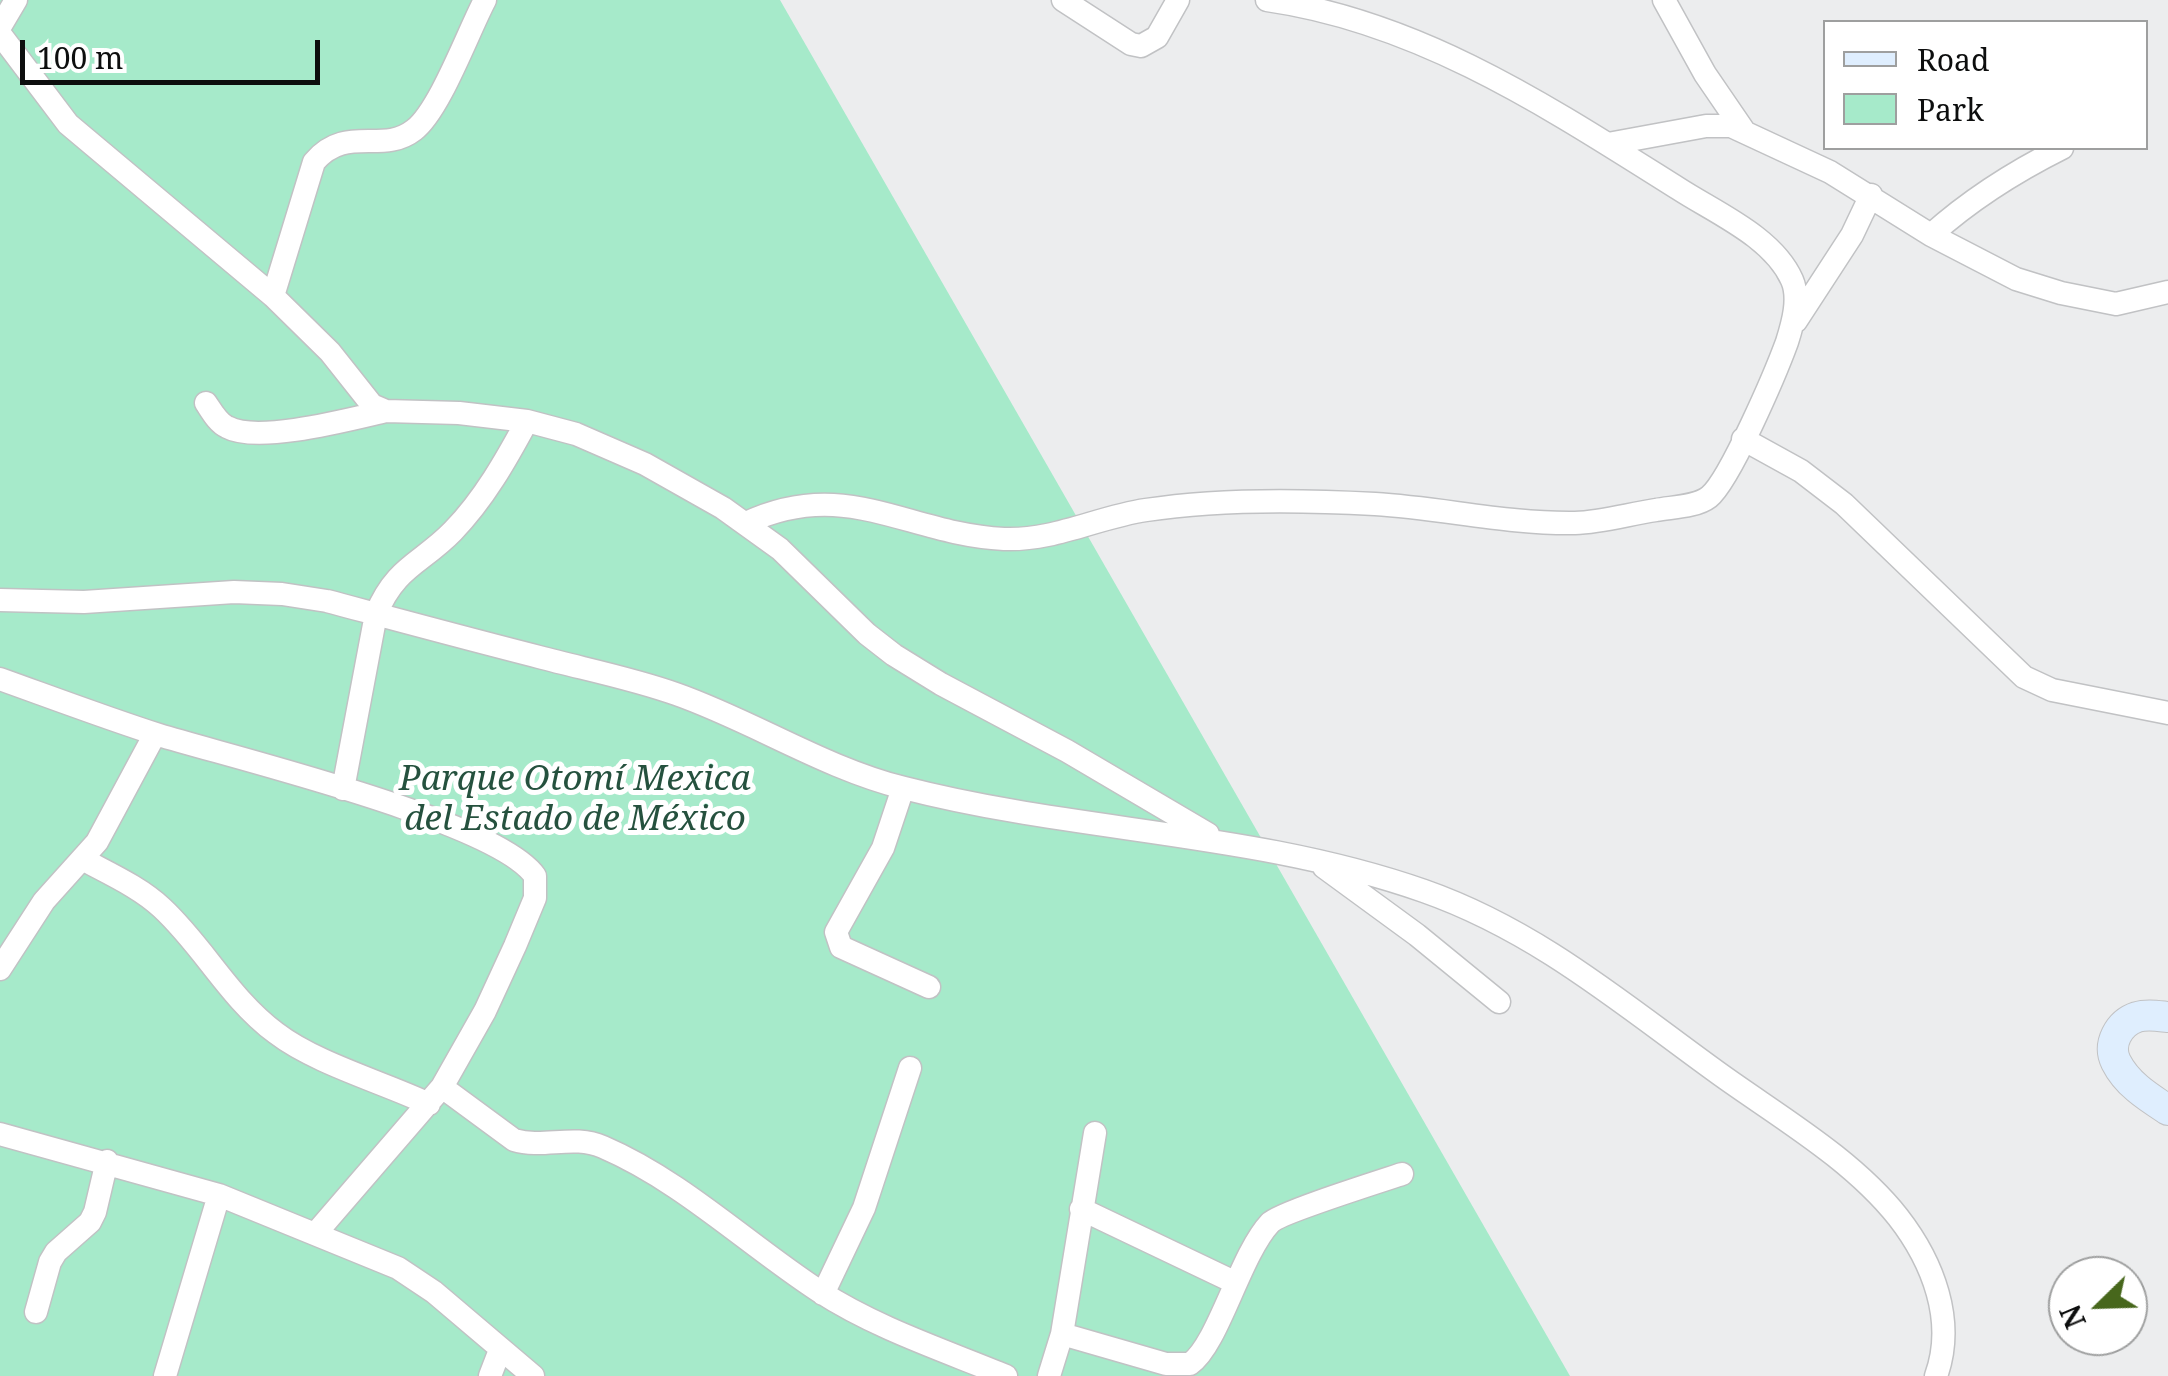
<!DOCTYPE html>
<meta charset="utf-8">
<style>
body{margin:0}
#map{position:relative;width:2168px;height:1376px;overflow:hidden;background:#ecedee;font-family:"Noto Serif",serif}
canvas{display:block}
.legend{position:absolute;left:1823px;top:20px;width:325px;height:130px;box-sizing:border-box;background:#fff;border:2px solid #9e9f9f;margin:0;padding:12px 18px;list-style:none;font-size:30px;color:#0d0e0e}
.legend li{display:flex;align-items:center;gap:20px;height:50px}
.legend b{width:50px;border:2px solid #9e9f9f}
.north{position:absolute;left:2048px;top:1256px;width:100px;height:100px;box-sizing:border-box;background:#fff;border:2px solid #9e9f9f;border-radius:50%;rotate:247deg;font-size:28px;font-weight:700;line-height:40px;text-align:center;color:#0d0e0e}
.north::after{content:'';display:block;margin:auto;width:35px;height:45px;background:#47671c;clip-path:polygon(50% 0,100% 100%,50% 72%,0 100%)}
.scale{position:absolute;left:20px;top:40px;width:300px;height:45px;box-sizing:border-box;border:5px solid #0d0e0e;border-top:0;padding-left:12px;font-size:30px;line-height:35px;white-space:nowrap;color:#0d0e0e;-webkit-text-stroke:8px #fff;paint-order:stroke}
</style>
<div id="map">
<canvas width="2168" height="1376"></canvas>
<ul class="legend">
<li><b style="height:12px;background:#dfeefe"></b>Road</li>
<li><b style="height:28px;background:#a6eaca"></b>Park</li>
</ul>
<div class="north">N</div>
<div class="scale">100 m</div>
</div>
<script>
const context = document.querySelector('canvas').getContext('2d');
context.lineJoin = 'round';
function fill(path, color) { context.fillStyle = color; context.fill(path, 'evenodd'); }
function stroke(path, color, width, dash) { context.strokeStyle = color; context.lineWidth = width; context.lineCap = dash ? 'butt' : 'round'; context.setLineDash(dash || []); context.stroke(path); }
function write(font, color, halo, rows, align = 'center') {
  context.font = font + ' "Noto Serif",serif'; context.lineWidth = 10; context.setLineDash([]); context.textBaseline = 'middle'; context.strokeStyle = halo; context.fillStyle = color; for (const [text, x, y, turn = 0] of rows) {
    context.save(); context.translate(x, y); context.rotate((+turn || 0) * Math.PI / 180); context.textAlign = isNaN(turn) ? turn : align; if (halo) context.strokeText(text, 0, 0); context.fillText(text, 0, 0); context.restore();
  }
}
const green = new Path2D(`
 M0 0H780L1570 1376H0Z`);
const street = new Path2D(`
 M1063 0 1131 44 1141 46 1157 37 1178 0
 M1664 0 1705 74 1744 131
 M0 27 16 0
 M0 34 68 124 273 296 330 352 372 405 386 411 459 413 527 421 576 434 645 464 723 508 780 549 867 634 894 655 941 684 1067 751 1208 834
 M1608 144 1706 126H1731L1830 172 1931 235 2016 279 2061 293 2116 304 2168 292
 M1931 235C1971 199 2014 172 2062 148
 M273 296 314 162C346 124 382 155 414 130 440 110 468 32 485 0
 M1796 321 1852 235 1871 195
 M206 403C212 412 218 423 227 427 258 444 351 419 386 411
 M1743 439 1801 471 1844 504 2024 677 2052 690 2168 713
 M746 523C847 476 906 534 1004 539 1054 541 1098 517 1146 510 1216 499 1304 500 1375 504 1442 508 1507 524 1575 523 1602 522 1629 514 1656 510 1672 507 1696 507 1709 497 1730 480 1776 372 1787 342 1793 323 1800 298 1792 280 1773 237 1716 213 1679 189 1550 108 1421 22 1267 0
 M0 600 84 602 234 592 282 594 327 601C398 620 468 639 539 657 584 669 631 678 676 694 753 721 824 768 904 788 1075 832 1256 832 1424 891 1538 931 1625 1006 1721 1075 1781 1118 1852 1159 1898 1217 1933 1262 1956 1321 1936 1376
 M0 679C53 698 106 718 159 735 234 758 497 821 535 876V898L515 946 485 1011 442 1087 316 1233
 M903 788 883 848 836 932 841 947 929 987
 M343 789 376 614C396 566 421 564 453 531 484 499 506 460 527 421
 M84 860C110 874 141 888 162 908 204 947 229 998 276 1033 315 1063 382 1082 429 1104
 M1324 867 1417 935 1499 1002
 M0 969 44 901 97 842 155 734
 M442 1087 514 1140C544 1149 573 1134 603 1147 682 1181 747 1244 819 1291 876 1328 943 1350 1006 1376
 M0 1134 219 1195 398 1268 434 1292 533 1376
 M1081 1209 1234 1282
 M823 1294 864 1208 910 1068
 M36 1312 50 1262 56 1252 90 1222 95 1212 107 1161
 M1062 1334 1166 1364H1190C1218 1345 1240 1255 1270 1223 1279 1213 1381 1181 1402 1174
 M165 1376 219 1195
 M490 1376 500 1350
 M1049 1376 1062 1334 1095 1133`);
const secondary = new Path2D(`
 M2168 1017C2158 1016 2147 1014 2137 1017 2119 1023 2107 1044 2116 1062 2127 1084 2148 1097 2168 1110`);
const parkNames = [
 ["Parque Otomí Mexica",575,780],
 ["del Estado de México",575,820]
];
fill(green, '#a6eaca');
stroke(street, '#c1c2c4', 25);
stroke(secondary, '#c1c2c4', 32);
stroke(street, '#fff', 22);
stroke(secondary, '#dfeefe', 30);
write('italic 35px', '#25513e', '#fff', parkNames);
</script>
